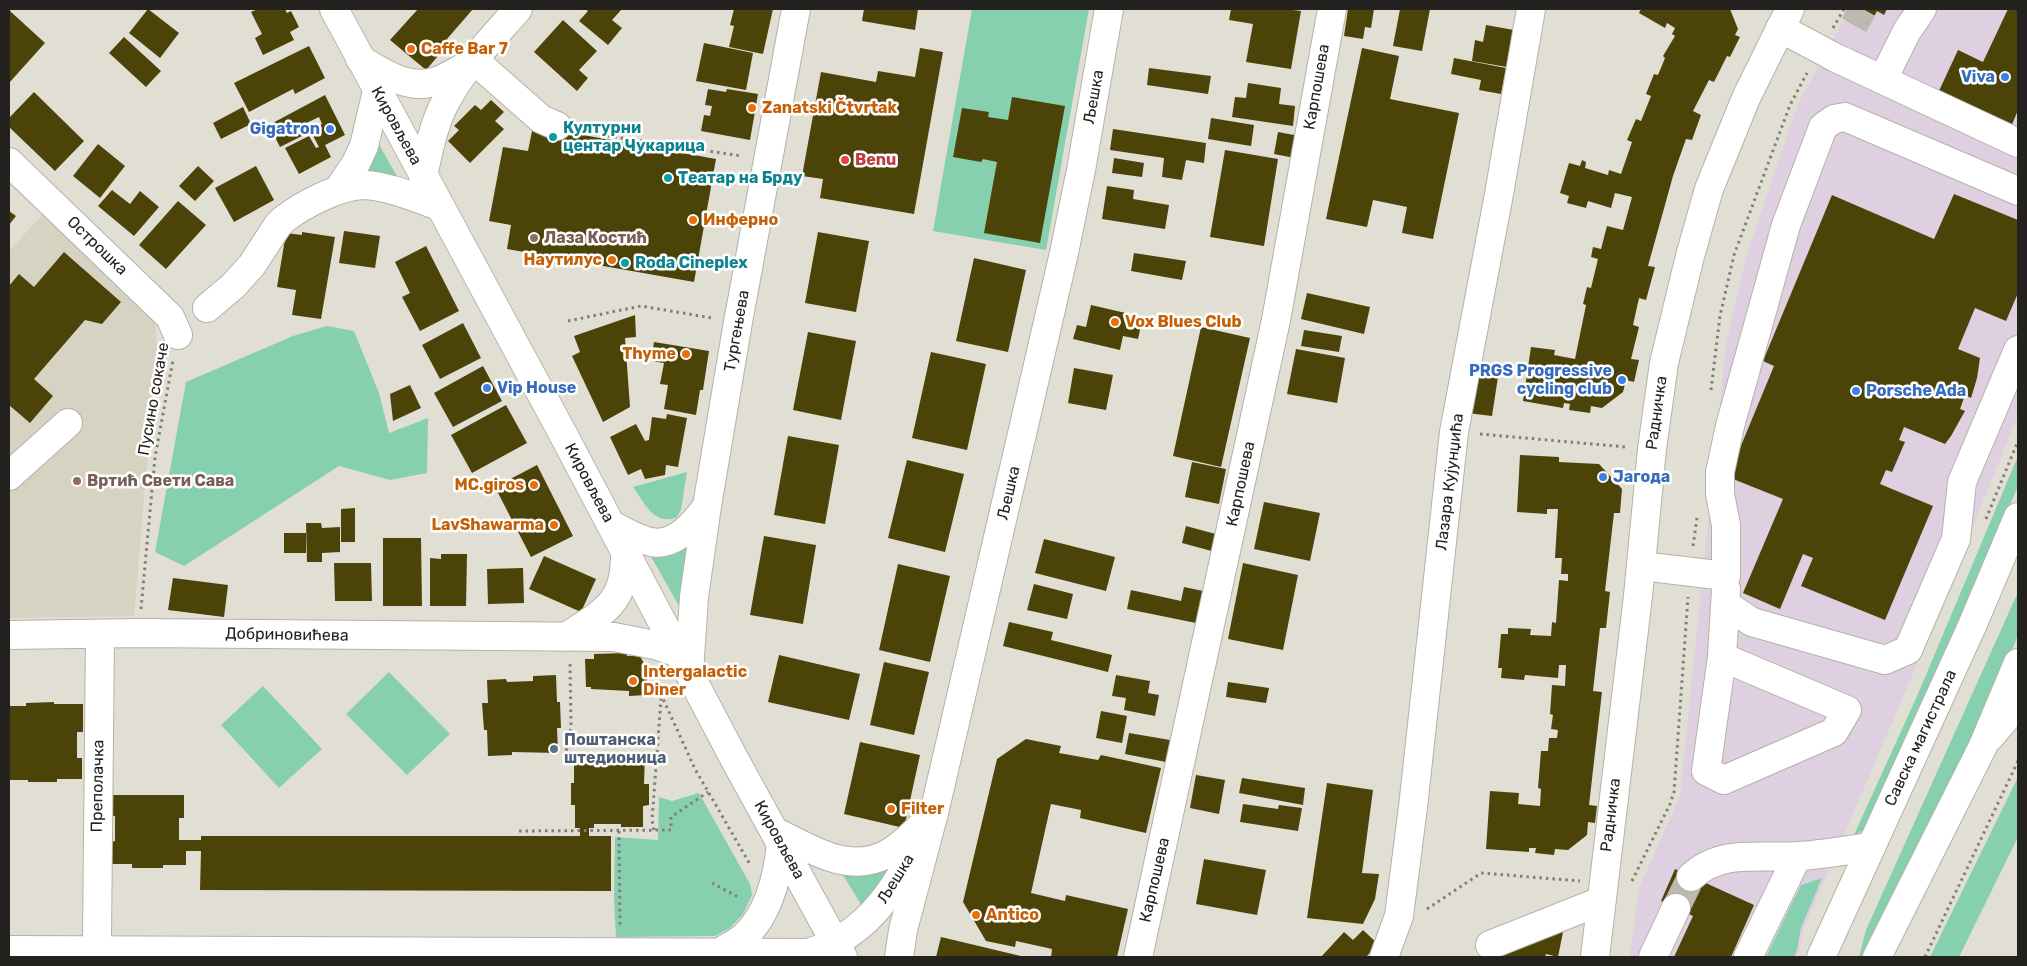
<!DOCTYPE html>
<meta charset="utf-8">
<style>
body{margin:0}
#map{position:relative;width:2027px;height:966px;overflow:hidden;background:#e1dfd4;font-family:Rubik,sans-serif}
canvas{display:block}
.frame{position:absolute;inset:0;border:10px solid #23221e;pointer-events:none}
</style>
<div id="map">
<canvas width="2027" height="966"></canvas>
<div class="frame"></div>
</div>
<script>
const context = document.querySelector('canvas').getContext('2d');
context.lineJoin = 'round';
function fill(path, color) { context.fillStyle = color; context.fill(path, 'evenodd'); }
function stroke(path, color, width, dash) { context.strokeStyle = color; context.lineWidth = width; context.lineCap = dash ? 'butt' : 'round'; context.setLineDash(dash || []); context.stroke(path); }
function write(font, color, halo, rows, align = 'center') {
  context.font = font + ' Rubik,sans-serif'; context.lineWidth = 5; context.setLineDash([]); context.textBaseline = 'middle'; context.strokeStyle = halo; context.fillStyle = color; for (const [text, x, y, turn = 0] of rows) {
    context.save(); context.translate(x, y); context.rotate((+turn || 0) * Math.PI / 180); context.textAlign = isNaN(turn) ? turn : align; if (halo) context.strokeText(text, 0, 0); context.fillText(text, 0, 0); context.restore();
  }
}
const commercial = new Path2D(`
 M1850 9H2018V415L1910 681 1804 928 1800 949 1796 957H1630L1639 888 1680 796 1726 344 1747 254 1798 104Z`);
const built = new Path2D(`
 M53 203 155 320 157 345 134 616 9 618V251Z`);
const green = new Path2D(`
 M972 9H1089L1046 250 933 231Z
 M376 139 403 187 354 178Z
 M327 326 354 331 379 393 389 433 428 418 427 473 390 480 339 466 184 566 155 552 186 382 293 336Z
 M2018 456V486L1950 647 1873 815 1863 830 1853 837 1918 694Z
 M687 472 681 510 676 518C653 525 644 502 633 487Z
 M693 542 688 622 649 553C667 556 678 554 693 542Z
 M2018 592V635L2006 665 1869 957H1859L1866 930Z
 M389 672 450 734 407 775 346 714Z
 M263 686 322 749 279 788 221 725Z
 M2018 777V837L1959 957H1930Z
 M699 793 750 884 752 895 743 914 730 928 715 936 616 937 614 900 615 837 658 840 659 797 672 801Z
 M894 866 862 906 843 875 865 876Z
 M1822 878 1801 928 1797 950 1794 957H1766L1801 885Z`);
const building = new Path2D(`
 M148 9 179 33 160 58 129 33Z
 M258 9H285L287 13 291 11 299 27 290 32 294 40 263 55 255 38 262 34 251 12Z
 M418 9H473L447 39 450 42 426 70 390 40Z
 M585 9H622L612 20 622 28 608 45 579 21 588 11Z
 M734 9H773L763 54 729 47 734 26 730 25Z
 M864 9H918L915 30 862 21Z
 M1231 9H1285L1301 11 1291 69 1246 62 1253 24 1229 20Z
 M1348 9H1374L1371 28 1365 27 1363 39 1344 36Z
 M1400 9H1430L1422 51 1393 46Z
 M1641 9H1730L1738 29 1735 35 1740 37 1730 57 1727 56 1714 82 1709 80 1693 111 1701 115 1692 140 1686 139 1673 176 1648 266 1655 267 1646 300 1639 298 1633 325 1639 327 1631 359 1639 360 1634 382 1626 380 1623 392 1602 408 1591 406 1590 413 1569 410 1570 404 1564 403 1563 408 1523 401 1531 347 1555 350 1554 355 1575 359 1586 305 1583 304 1587 287 1591 288 1598 259 1591 257 1593 247 1601 249 1607 226 1623 230 1632 197 1615 193 1611 208 1588 201 1586 208 1567 203 1569 196 1560 193 1569 163 1580 166 1582 160 1586 162 1585 168 1608 175 1609 170 1621 174 1632 142 1627 140 1636 119 1641 121 1651 96 1646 94 1654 74 1658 75 1665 58 1663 56 1675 36 1672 34 1675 28 1667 23 1665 28 1639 13Z
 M1853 9H1887L1884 15 1877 11 1866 31 1847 21Z
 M2008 9H2018V110L2011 127 1938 93 1958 50 1983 62Z
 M10 11 45 43 9 83V13Z
 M563 20 597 51 579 70 588 78 577 91 534 52Z
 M1486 25 1514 30 1507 67 1472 61 1475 40 1483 42Z
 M124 37 161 71 146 87 109 53Z
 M704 43 753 53 746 90 696 81Z
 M309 46 325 78 295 94 293 89 249 112 234 83Z
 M920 48 943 52 914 214 820 198 823 179 802 176 821 72 876 82 878 71 915 77Z
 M1362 48 1399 56 1390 99 1459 113 1433 239 1402 233 1407 207 1373 200 1367 227 1326 219Z
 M1454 58 1506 68 1501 94 1479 90 1481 80 1451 74Z
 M1149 68 1211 76 1208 94 1147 85Z
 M1248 83 1281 88 1279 104 1295 106 1293 126 1232 117 1235 97 1246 98Z
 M708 89 726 92 727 89 758 94 750 140 701 131 704 115 710 116 712 106 705 105Z
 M34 92 84 141 55 171 9 127V118Z
 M325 95 345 135 325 145 331 157 299 174 285 148 309 136 316 148 319 147 310 130 322 124 319 117 302 125 306 134 280 147 269 125Z
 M1012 97 1065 106 1040 243 984 233 997 162 983 159 981 162 953 157 962 108 989 112 988 117 1008 120Z
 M491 100 504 112 495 121 504 129 470 163 448 141 459 130 454 126 475 105 481 110Z
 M243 107 251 124 221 139 213 123Z
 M1211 118 1254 125 1251 146 1208 139Z
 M533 126 716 159 694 282 507 249 511 225 489 221 503 147 528 151Z
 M1113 129 1206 143 1204 163 1186 160 1182 180 1162 177 1164 158 1110 150Z
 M1278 132 1305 137 1300 159 1274 154Z
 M98 144 125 166 100 198 73 176Z
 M1225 150 1278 159 1264 246 1210 237Z
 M1114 158 1144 163 1142 177 1112 173Z
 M198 166 214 181 195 201 179 186Z
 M256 166 274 200 234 222 215 188Z
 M1107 186 1134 190 1133 199 1169 205 1165 229 1102 219Z
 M112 190 130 204 140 191 159 207 134 236 98 206Z
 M1954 194 2018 220V293L2006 321 1975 308 1958 349 1980 358 1977 378 1971 398 1965 395 1960 409 1965 411 1951 436 1945 444 1904 427 1899 440 1905 442 1892 472 1886 470 1880 484 1933 506 1885 620 1801 586 1813 558 1803 554 1780 609 1743 593 1783 499 1728 477 1774 366 1763 361 1832 195 1934 239Z
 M178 201 206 225 166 269 139 245Z
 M9 211 16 216 9 225Z
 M344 231 380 236 375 268 339 263Z
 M302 232 335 237 321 319 292 315 296 290 277 287 286 233 302 235Z
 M818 232 869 241 856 312 805 303Z
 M426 246 459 311 420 331 402 297 410 293 395 262Z
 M64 252 121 302 102 324 85 320 34 379 53 396 30 423 9 405V286L19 274 34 287Z
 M1134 253 1186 261 1182 280 1131 271Z
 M974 258 1026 270 1008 352 956 341Z
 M1307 293 1370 307 1364 334 1301 319Z
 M1091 305 1143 317 1138 339 1123 336 1120 350 1073 339 1077 325 1086 327Z
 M635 315 636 337 625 338 630 407 603 422 572 356 580 352 574 336Z
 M463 323 481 358 440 379 422 345Z
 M1201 327 1250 338 1221 467 1173 456Z
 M1304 330 1342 336 1339 352 1301 346Z
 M808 332 856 341 841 420 793 410Z
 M654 342 709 351 703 390H700L696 415 664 409 668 385 660 384 664 363 651 361Z
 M1296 349 1345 358 1337 403 1287 394Z
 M931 352 986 364 967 450 912 438Z
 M483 366 502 401 453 427 434 393Z
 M1074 368 1113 375 1106 410 1068 403Z
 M1473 374 1498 377 1492 416 1467 413Z
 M410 385 421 408 393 421 390 394Z
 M506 405 527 443 472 473 451 435Z
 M667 414 687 418 678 467 666 465 665 475 645 479 641 469 628 475 610 437 636 424 645 441 649 440 652 417 666 419Z
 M788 436 839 445 825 524 774 515Z
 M1520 455 1559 457V462L1599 464 1622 489 1620 513H1614L1605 591 1610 592 1606 628H1600L1593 691 1602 692 1589 805 1597 806 1595 823 1588 822 1587 835 1568 850 1555 849 1554 855 1535 853 1536 848H1529V852L1486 849 1490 791 1519 793 1518 804 1540 806 1541 789 1538 788 1541 751H1548L1549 738H1557L1558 730 1551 729 1553 715 1550 714 1552 685 1565 686 1566 665H1559L1558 678 1525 675 1524 680 1501 678 1502 668H1498L1501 634H1508V628L1531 629 1530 635 1551 636 1552 622 1556 623 1559 580 1568 581V574H1561L1562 558H1555L1558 509H1547V514L1517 512Z
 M907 460 964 474 945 552 888 538Z
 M1192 462 1226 469 1219 504 1185 497Z
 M537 465 573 536 531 557 495 487Z
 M1264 502 1320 513 1310 561 1254 549Z
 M355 508V542H341V509Z
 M306 523H321L322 528 340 527V552L322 553V562H307Z
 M1186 526 1223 536 1219 553 1182 543Z
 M284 533H306V553H284Z
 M764 536 816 545 803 624 750 615Z
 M383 538H421L422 606H383Z
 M1044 539 1115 557 1106 591 1035 573Z
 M441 554H467L466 606H430V558L441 559Z
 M544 556 596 579 581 612 529 589Z
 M334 563H371L372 601H335Z
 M1243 563 1298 575 1283 650 1228 639Z
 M898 564 950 576 930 662 879 650Z
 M523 568 524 603 488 604 487 569Z
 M173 578 228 585 224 617 168 610Z
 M1034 584 1073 594 1067 619 1027 610Z
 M1184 587 1203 591 1196 623 1127 609 1131 590 1181 601Z
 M1009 622 1053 632 1051 640 1112 655 1108 672 1003 646Z
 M627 653V656H640L647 669V695L629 696V691L591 689V687H586L585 659H594V654Z
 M779 655 860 674 849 720 768 702Z
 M884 662 929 672 914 735 870 725Z
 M556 675 557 702H560L561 728H557L558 753 512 752V755L488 756 487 730H484L482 703H488L487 680 506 679 507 682 533 681V676Z
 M1116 675 1150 681 1148 693 1159 695 1155 716 1124 710 1126 698 1112 696Z
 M1228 682 1269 688 1266 703 1226 697Z
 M54 702V704H83V732H77V758H82V779H57V782H28V780H9V706H26V703Z
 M1101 711 1127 716 1122 743 1096 738Z
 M1129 733 1170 740 1166 762 1125 754Z
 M1026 739 1061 746 1059 753 1098 760 1101 755 1161 768 1146 833 1080 818 1081 810 1051 804 1031 893 1065 901 1066 895 1128 909 1117 957H1051L1052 949 1016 941 1015 947 986 941 963 902 997 759Z
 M860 742 920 755 904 828 844 814Z
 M574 754H596V758H622V754H645L644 784H649V805L643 806V827H621V824H594V828H589V836H611V891L200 890 201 851H186V865H163V868H132V864H110V842L115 841V816H110V795H184V818H179V840H201V836H580V828H575V805H571V783H574Z
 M1196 775 1225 780 1219 814 1190 808Z
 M1242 778 1305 788 1303 805 1239 793Z
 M1327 783 1373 790 1362 873 1379 874 1375 899 1363 924 1307 918Z
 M1243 804 1278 809 1279 805 1302 808 1298 831 1240 822Z
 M1204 859 1266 870 1257 915 1196 904Z
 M1675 869 1754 905 1731 957H1674L1693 916 1661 901Z
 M1566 917 1558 957 1546 954 1545 957H1501L1497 947Z
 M1363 930 1378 944 1366 957H1321L1344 932 1353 940Z
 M941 937 1025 957H936Z`);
const minorTunnel = new Path2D(`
 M1854 25 1863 9
 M1676 908 1691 877`);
const path = new Path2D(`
 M1833 28 1844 9
 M582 132 742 156
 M568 321 641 306 712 318
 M1711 390 1720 316 1734 255 1790 105 1807 73
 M1480 434 1626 447
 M1986 519 2018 441
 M1693 546 1697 518
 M141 609 155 457 173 360
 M650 670 695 769 751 866
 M565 757 571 727 570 663
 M654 830 652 820 661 699
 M519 831 671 830V817L708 792
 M619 831 620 927
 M1632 881 1670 804 1674 792 1688 597
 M712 883 740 898
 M1427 909 1481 873 1580 881
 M1925 957 2018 761`);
const minor = new Path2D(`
 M1780 28 1836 58 2018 143
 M360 59C383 73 409 91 437 81 448 77 458 70 469 65
 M474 60 541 119 557 126
 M1883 79 1907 31 1922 9
 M9 162 170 317 178 335
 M423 176C428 154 432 130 442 109 460 71 491 40 518 9
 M338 190 356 163 364 146 377 91
 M207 308 233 286 252 265 278 225 283 220C302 205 340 185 364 185 389 186 416 198 439 206
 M9 476 68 423
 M611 525C623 530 638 540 651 542 675 547 695 523 707 506
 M1641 566 1726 576V525L1720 494V472L1730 426 1786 225 1823 127 1834 119 1845 117 2018 191
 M1725 604 1752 622 1885 660 1908 650 1956 539 1962 482 2018 350
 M9 635 140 633 614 637 655 645 679 653
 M566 637C605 611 626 603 625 552
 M1722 657 1847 710 1834 732 1724 780 1706 771 1722 657 1726 589
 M689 672 694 597 707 506 738 322 796 9
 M1990 737 2018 704
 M1691 877C1722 848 1760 859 1798 856 1822 855 1846 850 1871 847
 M97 938 100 634
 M1490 945 1601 901
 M9 950 808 953C878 933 903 873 934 813L1064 253 1081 170 1109 9
 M1138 957 1276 320 1332 9
 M1384 957 1399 916 1413 807 1454 432 1499 194 1531 9
 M1595 957 1638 596 1652 449 1664 363 1690 256 1709 189 1746 98 1790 9
 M1653 957 1676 908
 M1748 957 1797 857`);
const major = new Path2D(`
 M334 9 563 434 736 762 843 957
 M774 831C809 848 848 875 887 854 905 844 920 827 934 813
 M718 953C727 948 737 943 745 936 769 913 778 875 781 843
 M899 957 903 930 934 813
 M1821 957 1972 626 2018 517
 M1877 957 1983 746 2018 663`);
const markers = [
 [411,49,5,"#e8710a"],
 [2005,77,5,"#3f7fe0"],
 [752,108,5,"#e8710a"],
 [330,129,5,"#3f7fe0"],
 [553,137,5,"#0f9aa8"],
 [845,160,5,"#e0444e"],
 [668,178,5,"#0f9aa8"],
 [693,220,5,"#e8710a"],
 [534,238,5,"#8d6e63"],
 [612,260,5,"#e8710a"],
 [625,263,5,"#0f9aa8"],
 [1115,322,5,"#e8710a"],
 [686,354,5,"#e8710a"],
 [1622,380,5,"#3f7fe0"],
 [487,388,5,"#3f7fe0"],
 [1856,391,5,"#3f7fe0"],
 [1603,477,5,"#3f7fe0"],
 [77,481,5,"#8d6e63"],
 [534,485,5,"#e8710a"],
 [554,525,5,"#e8710a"],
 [633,681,5,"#e8710a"],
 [554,749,5,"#5c6f8a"],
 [891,809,5,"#e8710a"],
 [976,915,5,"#e8710a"]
];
const foodNames = [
 ["Caffe Bar 7",421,49],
 ["Zanatski Čtvrtak",762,108],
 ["Инферно",703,220],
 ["Наутилус",602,260,"right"],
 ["Vox Blues Club",1125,322],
 ["Thyme",676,354,"right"],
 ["MC.giros",524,485,"right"],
 ["LavShawarma",544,525,"right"],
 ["Intergalactic",643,672],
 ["Diner",643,690],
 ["Filter",901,809],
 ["Antico",986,915]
];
const shopNames = [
 ["Viva",1995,77],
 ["Gigatron",320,129],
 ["PRGS Progressive",1612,371],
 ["cycling club",1612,389],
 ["Vip House",497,388,"left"],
 ["Porsche Ada",1866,391,"left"],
 ["Јагода",1613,477,"left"]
];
const streetNames = [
 ["Карпошева",1317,87,-80],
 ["Љешка",1094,97,-80],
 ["Кировљева",396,126,61],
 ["Острошка",97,246,44],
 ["Тургењева",737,331,-80],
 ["Пусино сокаче",154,399,-80],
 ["Радничка",1657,413,-82],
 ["Лазара Кујунџића",1450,482,-83],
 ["Кировљева",589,483,62],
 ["Карпошева",1241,484,-78],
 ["Љешка",1009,493,-77],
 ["Добриновићева",287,635,1],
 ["Савска магистрала",1921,738,-65],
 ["Преполачка",98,786,-89],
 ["Радничка",1611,815,-83],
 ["Кировљева",779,840,61],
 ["Љешка",896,879,-58],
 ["Карпошева",1155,880,-77]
];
const cultureNames = [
 ["Културни",563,128],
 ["центар Чукарица",563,146],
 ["Театар на Брду",678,178],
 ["Roda Cineplex",635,263]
];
const healthNames = [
 ["Benu",855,160]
];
const educationNames = [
 ["Лаза Костић",544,238],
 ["Вртић Свети Сава",87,481]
];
const serviceNames = [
 ["Поштанска",564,740],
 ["штедионица",564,758]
];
fill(commercial, '#decfe1');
fill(built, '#d6d3c2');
fill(green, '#87d0af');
fill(building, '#4c4309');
stroke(minorTunnel, '#bbb9b0', 28, [28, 14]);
stroke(minor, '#b4b2a8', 30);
stroke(major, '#b4b2a8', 30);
stroke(path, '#807e77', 3, [2.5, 4]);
stroke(minor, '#fff', 28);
stroke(major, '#fff', 28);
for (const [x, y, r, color] of markers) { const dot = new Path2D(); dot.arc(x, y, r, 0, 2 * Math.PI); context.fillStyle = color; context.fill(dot); stroke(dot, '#fff', 2); }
write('bold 16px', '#c56008', '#fff', foodNames, 'left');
write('bold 16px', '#366cbe', '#fff', shopNames, 'right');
write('16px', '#23221e', '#fff', streetNames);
write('bold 16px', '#0d838f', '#fff', cultureNames, 'left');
write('bold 16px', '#be3a42', '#fff', healthNames, 'left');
write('bold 16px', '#785e54', '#fff', educationNames, 'left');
write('bold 16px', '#4e5e75', '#fff', serviceNames, 'left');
</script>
